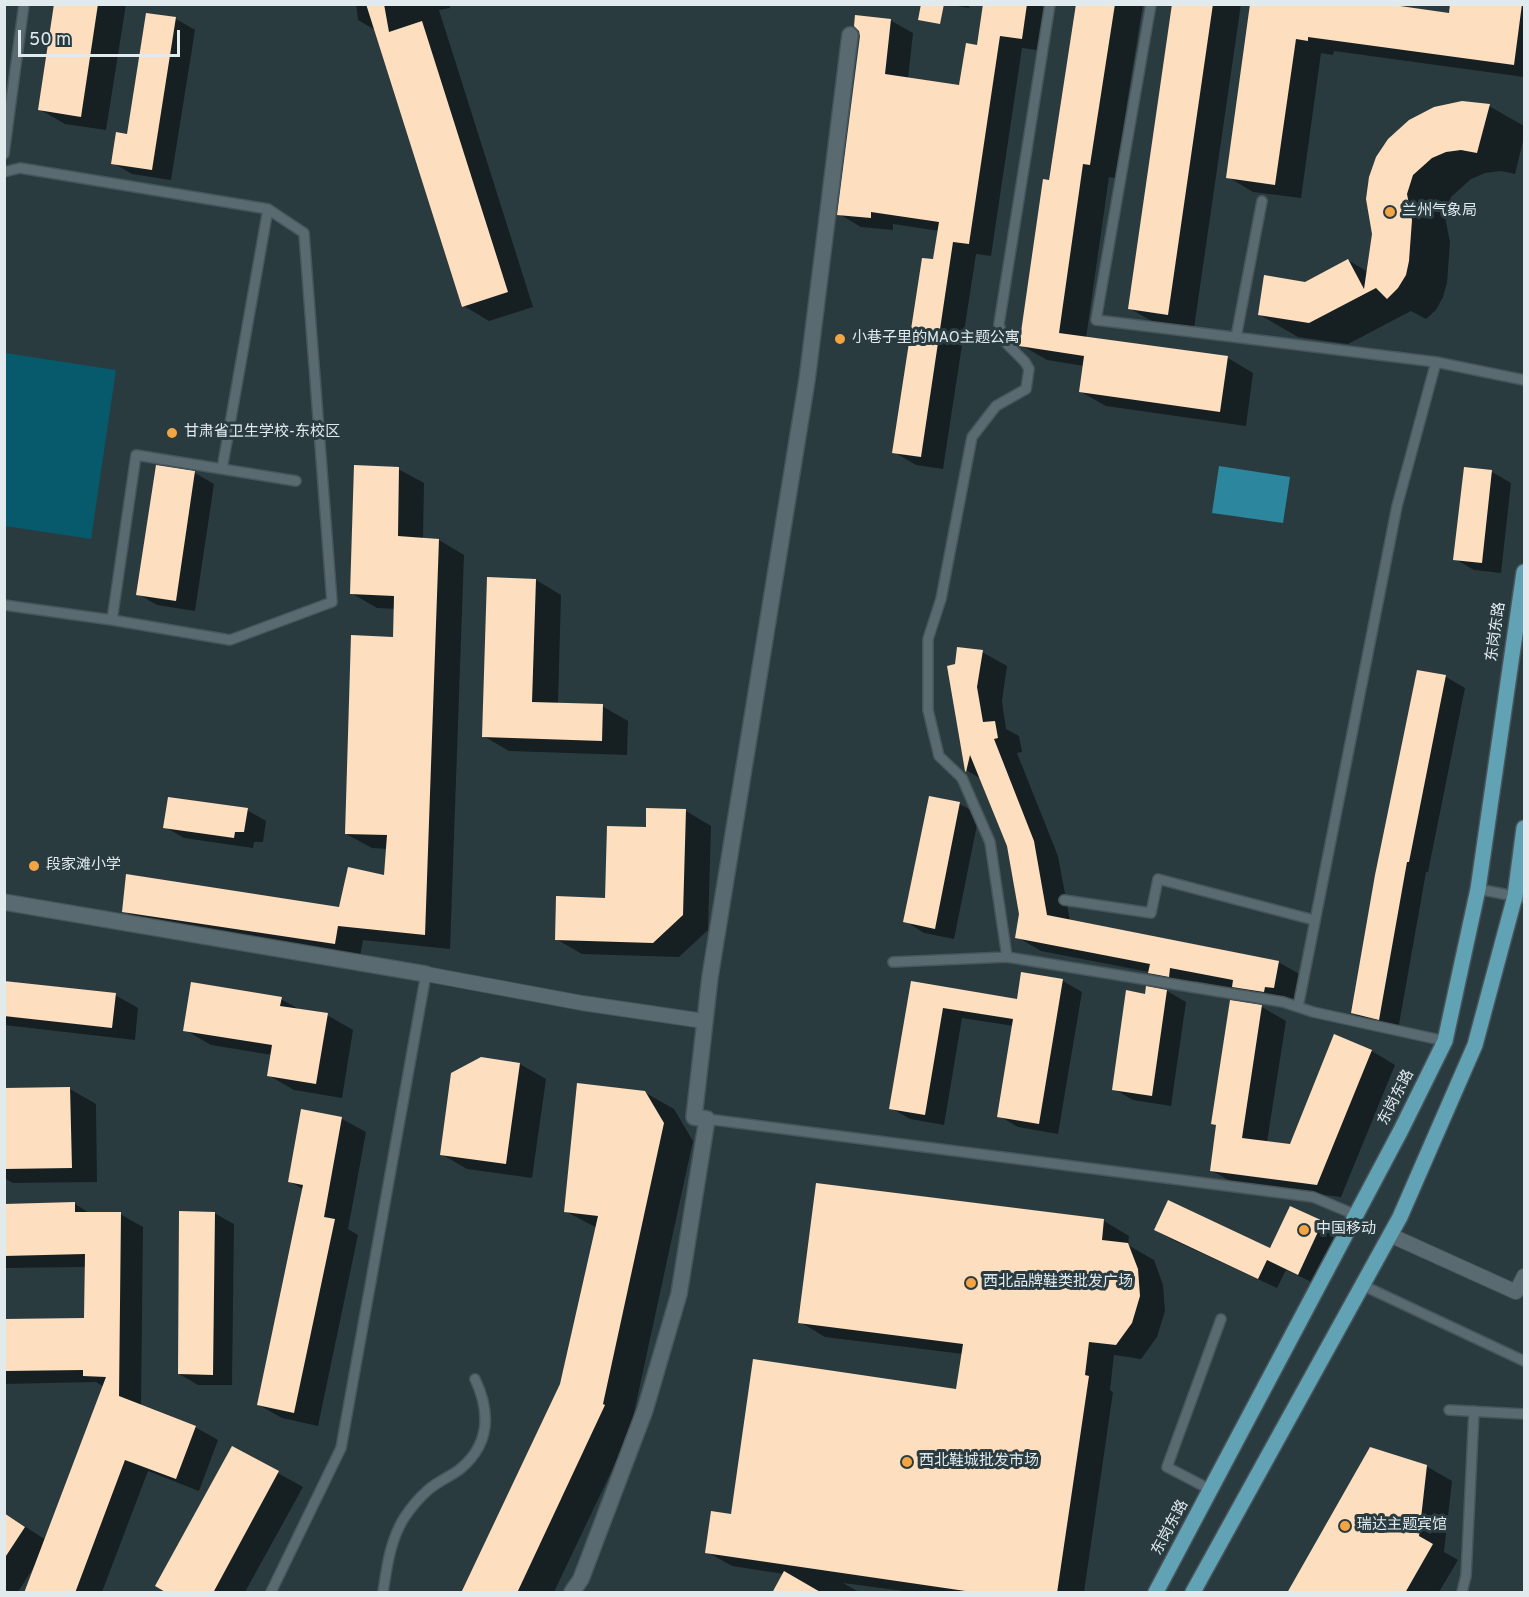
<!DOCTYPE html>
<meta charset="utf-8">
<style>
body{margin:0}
#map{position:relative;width:1529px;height:1597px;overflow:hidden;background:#2a3b40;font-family:Overpass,sans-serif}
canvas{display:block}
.frame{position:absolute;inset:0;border:6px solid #e1ebee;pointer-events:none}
.scale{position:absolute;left:18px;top:30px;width:162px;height:27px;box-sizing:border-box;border:3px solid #e1ebee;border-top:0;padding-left:8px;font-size:18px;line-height:21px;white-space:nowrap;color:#e1ebee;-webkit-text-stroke:4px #2a3b40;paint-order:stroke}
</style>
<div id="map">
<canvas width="1529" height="1597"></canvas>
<div class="frame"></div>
<div class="scale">50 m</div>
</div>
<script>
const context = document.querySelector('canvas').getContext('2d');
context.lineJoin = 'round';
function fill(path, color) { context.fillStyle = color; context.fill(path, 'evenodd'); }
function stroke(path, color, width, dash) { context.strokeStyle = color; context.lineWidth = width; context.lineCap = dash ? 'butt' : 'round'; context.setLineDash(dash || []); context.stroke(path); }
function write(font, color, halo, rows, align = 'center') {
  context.font = font + ' Overpass,"Noto Sans SC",sans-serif'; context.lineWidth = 6; context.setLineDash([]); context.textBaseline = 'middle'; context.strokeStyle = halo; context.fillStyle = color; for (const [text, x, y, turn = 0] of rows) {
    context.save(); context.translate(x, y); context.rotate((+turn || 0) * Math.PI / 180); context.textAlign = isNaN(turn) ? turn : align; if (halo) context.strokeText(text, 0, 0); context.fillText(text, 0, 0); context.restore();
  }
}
const green = new Path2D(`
 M5 353 116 370 91 539 5 526Z`);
const water = new Path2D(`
 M1219 466 1290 477 1283 523 1212 513Z`);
const shadow = new Path2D(`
 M56 4H126L106 130 65 124 39 109Z
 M356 4H450V8L439 10 533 307 489 321 464 306 375 30 358 20Z
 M945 4H970L969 8Z
 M984 4H1051L1044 51 1022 48 991 256 976 254 943 469 916 465 894 452 934 261 939 231 893 224V230L861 227 839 214 890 20 913 33 908 79 961 86 978 47Z
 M1078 4H1143L1115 178 1109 177 1086 338 1228 358 1253 373 1246 426 1106 406 1081 392 1084 366 1047 360 1021 345Z
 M1173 4H1241L1194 328 1155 323 1129 308Z
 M1251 4 1450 15 1451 4H1524V77L1334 51 1333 55 1321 53 1301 198 1253 192 1228 177Z
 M176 19 195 30 171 180 132 174 113 163 128 136Z
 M1489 106 1524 126V137L1515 174 1501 171 1485 173 1471 179 1451 197 1445 217 1450 242 1447 283 1443 297 1436 310 1426 319 1411 311 1348 344 1298 337 1260 315 1305 283 1348 260 1368 272 1374 234 1368 199Z
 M157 467 195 473 214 484 195 611 157 605 138 594Z
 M398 469 424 483 423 539 439 540 464 555 450 949 363 940 360 957 150 926 124 911 340 909 386 877 388 849 372 848 346 834 395 639 396 609 377 608 351 593Z
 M1466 469 1492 472 1511 483 1501 573 1474 570 1455 559Z
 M536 580 561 595 558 704 602 706 628 721 627 755 509 751 483 736Z
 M982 652 1007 666 1002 701 1006 729 1019 736 1022 752 1017 753 1058 856 1070 921 1278 962 1303 976 1298 1001 1258 1000 1240 990 1195 981 1194 990 1175 987 1149 972 1041 951 1017 937 1021 914 1008 845 981 779 966 770 949 667Z
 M1418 671 1446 677 1465 688 1428 872H1426L1398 1030 1371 1024 1352 1013Z
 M930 797 960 804 979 815 954 939 924 933 905 921Z
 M247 810 266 821 263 842H254L253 848 184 838 165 827Z
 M686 811 711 826 708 930 679 957 582 954 556 939 606 900 648 828Z
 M1022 974 1063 981 1082 992 1058 1134 1018 1127 999 1116 1014 1026 962 1018 944 1125 910 1119 891 1108 912 983 1018 1000Z
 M4 982 115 995 138 1008 135 1040 4 1025Z
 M1167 991 1186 1002 1171 1106 1133 1100 1114 1089 1146 995Z
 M281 999 302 1011 327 1015 353 1030 342 1098 294 1090 268 1075 272 1055 211 1045 185 1030Z
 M1231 1002 1262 1007 1286 1021 1267 1142 1291 1145 1335 1036 1372 1051 1395 1065 1341 1197 1236 1184 1212 1171 1217 1126 1212 1123Z
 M481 1058 520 1064 546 1079 532 1178 467 1169 441 1154Z
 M70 1089 96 1104 97 1182 13 1183 4 1178V1090Z
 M644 1092 674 1109 693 1141 632 1422 634 1424 554 1592H463L562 1384 597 1228 565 1211Z
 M302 1111 342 1119 366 1132 348 1229 358 1235 318 1426 282 1418 259 1405 304 1190 289 1181Z
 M817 1184 1104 1221 1129 1236 1128 1245 1154 1260 1163 1285 1165 1311 1157 1337 1141 1359 1114 1355 1110 1390 1113 1392 1084 1592H911L843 1583 859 1592H774L784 1574 732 1566 707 1552 732 1515 958 1391 963 1354 825 1337 800 1322Z
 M75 1204 91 1214H120L143 1227 141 1406 195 1427 218 1440 199 1491 148 1471 102 1592H26L44 1551 18 1592H11L4 1589V1513L46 1540 104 1387 96 1382 4 1384V1321L86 1319V1267L4 1268V1205Z
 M214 1213 234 1224 232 1385H198L179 1374Z
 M1322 1223 1341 1234 1318 1285 1286 1270 1277 1288 1175 1241 1155 1230 1271 1250Z
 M233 1448 303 1487 245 1592H169Z
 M1426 1466 1452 1481 1444 1552 1458 1560 1439 1592H1293Z`);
const building = new Path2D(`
 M54 4H98L81 117 38 110Z
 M366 4H384L389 32 422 21 508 292 462 307Z
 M921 4H944L940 24 918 20Z
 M983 4H1027L1022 39 1000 36 969 244 953 242 921 457 892 453 922 258 933 259 939 222 871 212V218L837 215 860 36 859 31 854 26 855 15 891 19 885 74 959 85 966 43 977 45Z
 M1076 4H1115L1090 165 1083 164 1059 333 1228 356 1220 412 1079 392 1084 356 1019 346 1043 179 1049 180Z
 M1172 4H1213L1168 315 1128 309Z
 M1250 4H1386L1449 13 1450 4H1522L1514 65 1308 37V41L1296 39 1275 185 1226 178Z
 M146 13 176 17 152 170 111 164 116 132 127 134Z
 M1462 101 1490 104 1477 153 1461 150 1446 152 1432 158 1413 175 1407 194 1412 220 1409 261 1406 275 1398 288 1387 299 1376 288 1309 323 1258 315 1264 275 1305 282 1348 259 1364 289 1372 234 1366 199 1369 177 1376 157 1388 139 1409 120 1434 107Z
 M156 465 195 471 176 601 136 595Z
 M354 465 399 467 398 536 439 539 425 935 338 926 335 944 122 912 126 874 339 907 348 867 384 875 387 835 345 834 351 635 393 637 394 596 350 594Z
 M1464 467 1492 470 1482 563 1453 560Z
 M487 577 536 579 532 702 603 704 602 741 482 737Z
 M957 647 983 650 977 687 983 722 995 721 998 738 994 739 1034 841 1047 915 1279 961 1274 988 1265 987 1264 992 1232 987 1233 980 1170 968 1169 977 1148 973 1150 964 1015 938 1019 914 1007 846 970 755 966 772 965 771 947 666 955 664Z
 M1417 670 1446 675 1409 862H1407L1379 1020 1351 1013 1375 875Z
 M929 796 960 802 935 929 903 922Z
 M168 797 248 808 244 832H235L234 838 163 828Z
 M646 808 686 809 683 915 653 943 555 940 556 896 605 898 607 826 646 827Z
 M1021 972 1063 979 1039 1124 997 1117 1013 1019 943 1008 925 1115 889 1109 911 981 1017 999Z
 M4 981 116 993 112 1028 4 1016Z
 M191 982 282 997 280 1006 328 1013 316 1084 267 1076 272 1045 183 1031Z
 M1146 986 1167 990 1152 1096 1112 1090 1126 990 1145 994Z
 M1230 1000 1262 1005 1242 1138 1290 1144 1334 1034 1372 1050 1317 1185 1210 1171 1216 1125 1211 1124Z
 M481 1057 520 1063 506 1164 440 1155 451 1073Z
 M577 1083 645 1091 664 1123 603 1404 605 1405 517 1593H461L560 1384 598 1216 564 1212Z
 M70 1087 72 1168 4 1169V1088Z
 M301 1109 342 1117 324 1217 335 1219 294 1413 257 1405 303 1185 288 1182Z
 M816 1183 1104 1219 1102 1240 1128 1243 1138 1269 1140 1296 1132 1323 1116 1345 1089 1342 1085 1375 1089 1376 1057 1593H979L705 1553 711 1511 731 1514 753 1359 956 1389 963 1344 798 1323Z
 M1168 1200 1270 1248 1290 1206 1323 1221 1298 1275 1267 1260 1258 1279 1154 1230Z
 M75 1202V1212H121L119 1396 196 1426 176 1479 125 1460 75 1593H24L106 1377 83 1376V1370L4 1371V1319L84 1318 85 1254 4 1256V1204Z
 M179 1211 215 1212 213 1375 178 1374Z
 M232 1446 279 1471 213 1593H167L155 1586Z
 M1370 1447 1427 1465 1419 1536 1433 1544 1405 1593H1287Z
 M4 1513 25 1527 4 1559Z
 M784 1571 822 1593H772Z`);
const service = new Path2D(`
 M1151 4 1096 320 1436 362 1524 380
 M4 154 24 4
 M4 172 20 168 268 209 304 233 332 602 230 640 112 620 4 605
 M1236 337 1262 201
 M222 469 268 209
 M112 620 136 455 296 481
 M1478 889 1524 898
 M1064 900 1151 913 1158 879 1314 920
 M1007 957 990 842 962 778 939 756 928 710V639L941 599 972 437 996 406 1026 389 1029 369 1025 362 1003 340 999 324 1050 4
 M893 962 1007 957 1283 1002 1313 1012 1445 1041
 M1298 1007 1397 506 1436 362
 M707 1119 1313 1197 1356 1215
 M1362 1285 1524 1361
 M1449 1410 1524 1414
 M1211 1490 1167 1467 1221 1319
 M271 1592 341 1448 426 974
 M383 1592C387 1566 390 1541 404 1518 410 1509 420 1497 428 1490 437 1482 449 1477 459 1470 490 1445 491 1413 475 1379
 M1462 1592 1466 1576 1474 1411`);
const pedestrian = new Path2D(`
 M426 974 582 1003 704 1021
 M1390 1235 1516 1292 1524 1276`);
const minor = new Path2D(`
 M4 902 426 974
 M572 1592 581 1579 645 1410 679 1294 707 1119 694 1117 710 977 807 380 850 35`);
const primary = new Path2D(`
 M1156 1592 1401 1130 1445 1041 1478 889 1524 572
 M1193 1592 1400 1217 1475 1045 1515 896 1524 828`);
const markers = [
 [1390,212,6,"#f3a443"],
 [840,339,6,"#f3a443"],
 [172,433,6,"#f3a443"],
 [34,866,6,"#f3a443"],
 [1304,1230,6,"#f3a443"],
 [971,1283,6,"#f3a443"],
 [907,1462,6,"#f3a443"],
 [1345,1526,6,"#f3a443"]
];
const poiNames = [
 ["兰州气象局",1402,212],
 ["小巷子里的MAO主题公寓",852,339],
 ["甘肃省卫生学校-东校区",184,433],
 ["段家滩小学",46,866],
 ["中国移动",1316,1230],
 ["西北品牌鞋类批发广场",983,1283],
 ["西北鞋城批发市场",919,1462],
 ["瑞达主题宾馆",1357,1526]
];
const streetNames = [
 ["东岗东路",1497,632,-82],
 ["东岗东路",1397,1098,-63],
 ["东岗东路",1171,1528,-62]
];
fill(green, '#07596c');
fill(water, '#2c869e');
fill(shadow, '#0007');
fill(building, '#fddebe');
stroke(service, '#48565b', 12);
stroke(pedestrian, '#48565b', 16);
stroke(minor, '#48565b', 18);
stroke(primary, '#48565b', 18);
stroke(service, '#596b71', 9);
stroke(pedestrian, '#596b71', 14);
stroke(minor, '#596b71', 15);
stroke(primary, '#62a2b5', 15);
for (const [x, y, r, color] of markers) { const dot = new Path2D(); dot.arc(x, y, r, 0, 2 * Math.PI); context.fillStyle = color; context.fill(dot); stroke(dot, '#2a3b40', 2); }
write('15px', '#e1ebee', '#2a3b40', poiNames, 'left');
write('15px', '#e1ebee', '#2a3b40', streetNames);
</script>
